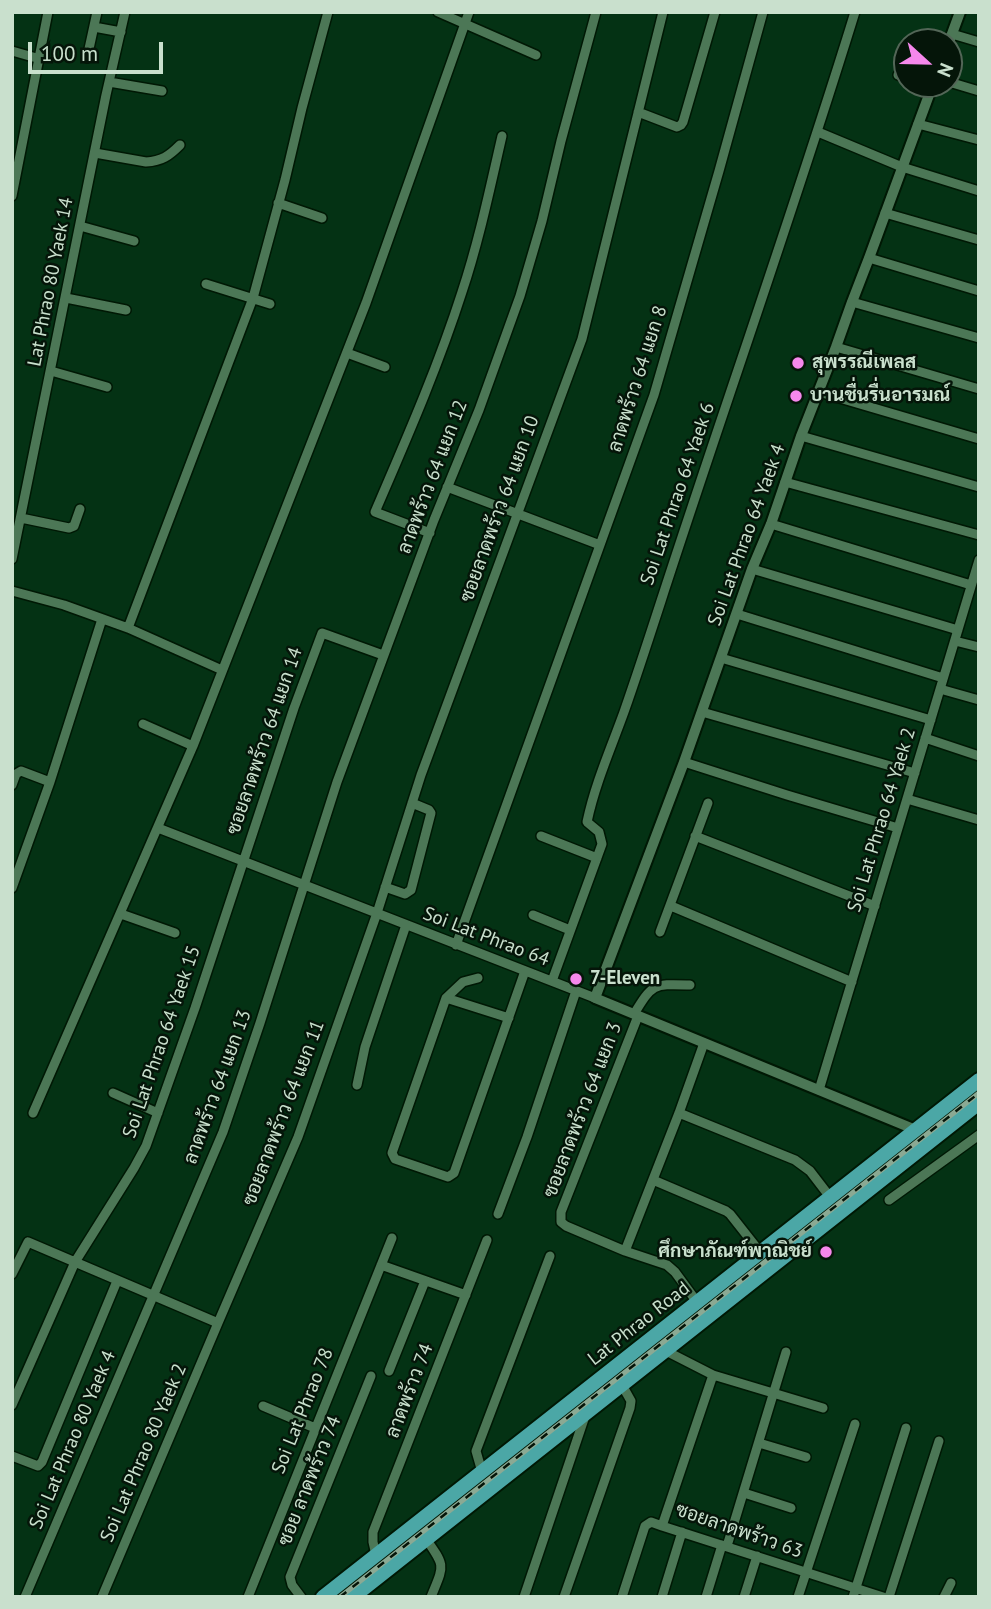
<!DOCTYPE html>
<meta charset="utf-8">
<style>
body{margin:0}
#map{position:relative;width:991px;height:1609px;overflow:hidden;background:#043214;font-family:"PT Sans",sans-serif}
canvas{display:block}
.frame{position:absolute;inset:0;border:14px solid #c9e0cd;pointer-events:none}
.north{position:absolute;left:893px;top:28px;width:70px;height:70px;box-sizing:border-box;background:#051509;border:2px solid #536657;border-radius:50%;rotate:112deg;font-size:19px;font-weight:700;line-height:28px;text-align:center;color:#c9e0cd}
.north::after{content:'';display:block;margin:auto;width:24px;height:32px;background:#f688ec;clip-path:polygon(50% 0,100% 100%,50% 72%,0 100%)}
.scale{position:absolute;left:28px;top:42px;width:135px;height:32px;box-sizing:border-box;border:4px solid #c9e0cd;border-top:0;padding-left:9px;font-size:21px;line-height:24px;white-space:nowrap;color:#c9e0cd;-webkit-text-stroke:5px #051509;paint-order:stroke}
</style>
<div id="map">
<canvas width="991" height="1609"></canvas>
<div class="frame"></div>
<div class="north">N</div>
<div class="scale">100 m</div>
</div>
<script>
const context = document.querySelector('canvas').getContext('2d');
context.lineJoin = 'round';
function stroke(path, color, width, dash) { context.strokeStyle = color; context.lineWidth = width; context.lineCap = dash ? 'butt' : 'round'; context.setLineDash(dash || []); context.stroke(path); }
function write(font, color, halo, rows, align = 'center') {
  context.font = font + ' "PT Sans",Sarabun,sans-serif'; context.lineWidth = 5; context.setLineDash([]); context.textBaseline = 'middle'; context.strokeStyle = halo; context.fillStyle = color; for (const [text, x, y, turn = 0] of rows) {
    context.save(); context.translate(x, y); context.rotate((+turn || 0) * Math.PI / 180); context.textAlign = isNaN(turn) ? turn : align; if (halo) context.strokeText(text, 0, 0); context.fillText(text, 0, 0); context.restore();
  }
}
const minor = new Path2D(`
 M438 12 536 55
 M94 27 121 32
 M952 34 979 42
 M12 51 40 59
 M87 58 97 12
 M898 75 907 78
 M109 82 162 91
 M949 82 979 91
 M638 112 677 127 681 125 683 122 715 12
 M918 124 979 140
 M818 132 902 167 979 191
 M95 153 146 162C162 161 169 156 180 145
 M12 196 48 12
 M278 203 322 218
 M885 213 979 240
 M80 226 134 241
 M869 258 979 291
 M206 284 270 304
 M66 298 126 310
 M852 302 979 338
 M836 347 979 389
 M347 353 385 367
 M51 371 107 387
 M819 392 979 439
 M801 436 979 487
 M785 482 979 535
 M447 487 600 545
 M21 518 69 528 74 526 80 509
 M771 524 971 585
 M430 533 375 512C406 440 438 367 462 292 479 241 490 188 502 136
 M12 559 106 95 125 12
 M752 569 958 630
 M12 591 64 605 128 628 222 670
 M737 614 943 678
 M128 628 253 298 285 180 302 108 328 12
 M955 641 979 647
 M721 658 931 720
 M940 689 979 700
 M702 712 915 773
 M143 724 193 746
 M925 738 979 756
 M684 762 787 795 898 828
 M12 785 16 774 21 771 50 782
 M907 799 979 820
 M158 828 595 998
 M541 836 597 858
 M695 836 875 906
 M385 887 405 894 411 890 431 813 429 810 412 803
 M12 888 50 782 102 619
 M671 906 852 982
 M121 914 175 933
 M533 915 570 930
 M660 932 708 803
 M456 945 654 395 719 171 763 12
 M478 978 463 982 446 998 392 1153 395 1159 448 1177 454 1173 525 971
 M552 981 602 844 599 832 587 822C595 784 611 748 624 712 637 675 649 638 661 601 725 404 794 210 855 12
 M446 998 509 1018
 M634 1014C653 983 653 984 690 985
 M638 1016 561 1212V1222L566 1226 625 1251 667 1265 675 1272 697 1302
 M357 1085 365 1047 406 925
 M819 1090 979 560
 M113 1093 158 1113
 M33 1113 193 746 366 303 469 12
 M679 1113 795 1160 810 1171 830 1197
 M653 1180 726 1211 730 1214 760 1252
 M889 1200 979 1135
 M498 1214 527 1137 576 991
 M625 1251 679 1113 704 1043
 M381 1265 466 1295
 M12 1274 28 1242 218 1323
 M666 1351 713 1375 662 1526 883 1597
 M389 1371 425 1281
 M713 1375 823 1408
 M12 1405 75 1262 134 1168 146 1146 195 1008 294 708 322 633 383 655
 M263 1406 315 1428
 M759 1443 806 1457
 M12 1456 38 1466 42 1462 117 1281
 M482 1472 476 1451 550 1256
 M744 1493 791 1508
 M426 1539C446 1567 444 1565 431 1597
 M727 1546 786 1352
 M376 1555 373 1542V1532L487 1240
 M25 1597 223 1132 260 1023 337 782 434 520 479 410 520 296 542 221 561 141 596 12
 M102 1597 218 1323 298 1137 377 913 421 775 582 339 663 12
 M248 1597 392 1238
 M301 1597 292 1585 290 1577 371 1376
 M524 1597 585 1416
 M564 1597 630 1408 631 1401 622 1385
 M622 1597 645 1526 651 1522 662 1526
 M662 1597 682 1532
 M706 1597 722 1545
 M744 1597 757 1556
 M798 1597 855 1424
 M853 1597 906 1428
 M889 1597 939 1441
 M944 1597 951 1583`);
const tertiary = new Path2D(`
 M949 42 960 12
 M916 1130 595 998 684 762 752 569 771 524 801 436 836 347 852 302 869 258 933 84`);
const primary = new Path2D(`
 M323 1597 979 1080
 M353 1597 979 1103`);
const rail = new Path2D(`
 M340 1597 979 1093`);
const markers = [
 [798,363,7,"#f688ec"],
 [796,396,7,"#f688ec"],
 [576,979,7,"#f688ec"],
 [826,1252,7,"#f688ec"]
];
const streetNames = [
 ["Lat Phrao 80 Yaek 14",51,282,-79],
 ["ลาดพร้าว 64 แยก 8",638,379,-72],
 ["ลาดพร้าว 64 แยก 12",433,477,-69],
 ["Soi Lat Phrao 64 Yaek 6",678,494,-71],
 ["ซอยลาดพร้าว 64 แยก 10",500,509,-70],
 ["Soi Lat Phrao 64 Yaek 4",747,535,-70],
 ["ซอยลาดพร้าว 64 แยก 14",265,741,-71],
 ["Soi Lat Phrao 64 Yaek 2",882,820,-73],
 ["Soi Lat Phrao 64",486,937,21],
 ["Soi Lat Phrao 64 Yaek 15",162,1042,-71],
 ["ลาดพร้าว 64 แยก 13",218,1087,-70],
 ["ซอยลาดพร้าว 64 แยก 3",583,1110,-69],
 ["ซอยลาดพร้าว 64 แยก 11",284,1113,-69],
 ["Lat Phrao Road",639,1324,-38],
 ["ลาดพร้าว 74",410,1391,-69],
 ["Soi Lat Phrao 78",303,1411,-68],
 ["Soi Lat Phrao 80 Yaek 4",73,1440,-67],
 ["Soi Lat Phrao 80 Yaek 2",144,1453,-67],
 ["ซอย ลาดพร้าว 74",310,1481,-68],
 ["ซอยลาดพร้าว 63",739,1531,19]
];
const poiNames = [
 ["สุพรรณีเพลส",812,363],
 ["บานชื่นรื่นอารมณ์",810,396],
 ["7-Eleven",590,979],
 ["ศึกษาภัณฑ์พาณิชย์",812,1252,"right"]
];
stroke(minor, '#001804', 12);
stroke(tertiary, '#001804', 14);
stroke(primary, '#001804', 18);
stroke(minor, '#4c7756', 9);
stroke(tertiary, '#4c7756', 10);
stroke(primary, '#4ba7a6', 14);
stroke(rail, '#8ba993', 5);
stroke(rail, '#051509', 2.5, [8]);
for (const [x, y, r, color] of markers) { const dot = new Path2D(); dot.arc(x, y, r, 0, 2 * Math.PI); context.fillStyle = color; context.fill(dot); stroke(dot, '#051509', 2.5); }
write('19px', '#c9e0cd', '#051509', streetNames);
write('bold 19px', '#c9e0cd', '#051509', poiNames, 'left');
</script>
